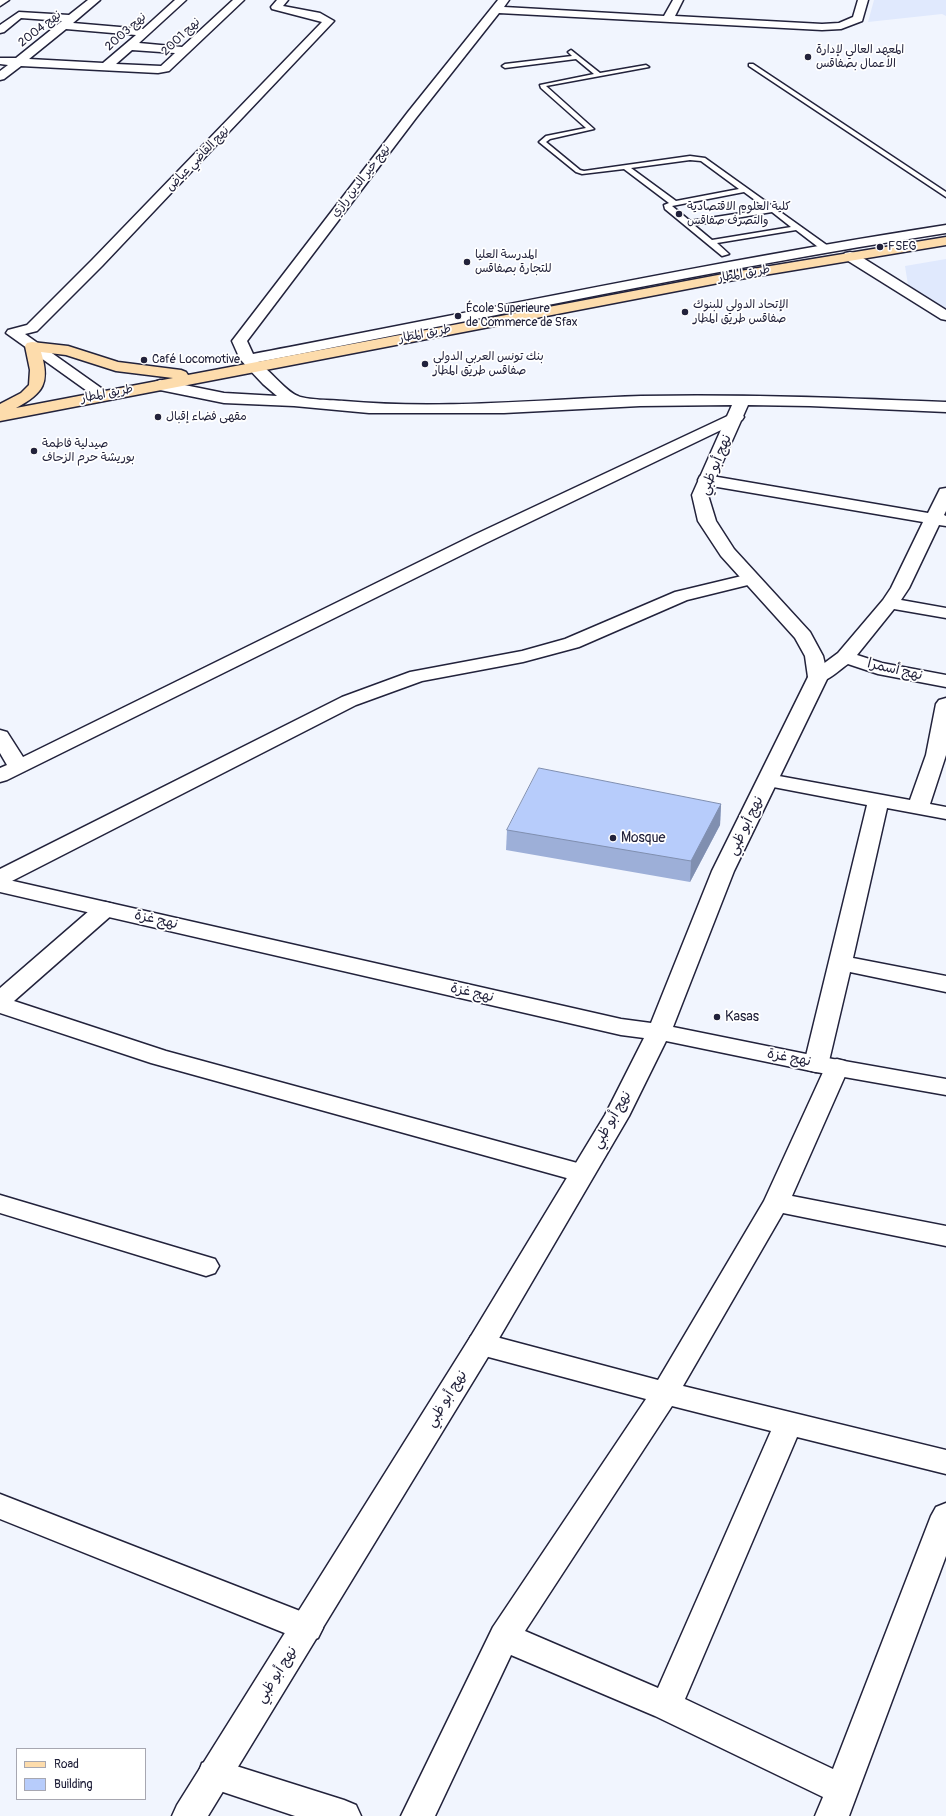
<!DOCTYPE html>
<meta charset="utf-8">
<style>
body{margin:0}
#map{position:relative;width:946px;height:1816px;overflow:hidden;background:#f1f5fe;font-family:Pangolin,sans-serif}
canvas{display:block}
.legend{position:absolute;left:16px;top:1748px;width:130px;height:52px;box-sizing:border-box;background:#fff;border:1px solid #a7a7b1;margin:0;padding:5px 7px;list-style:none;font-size:12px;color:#22223b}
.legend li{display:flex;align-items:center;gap:8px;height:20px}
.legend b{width:20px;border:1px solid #a7a7b1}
</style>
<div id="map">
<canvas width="946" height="1816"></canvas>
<ul class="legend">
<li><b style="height:5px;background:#fddcac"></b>Road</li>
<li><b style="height:11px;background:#b7ccfb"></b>Building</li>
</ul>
</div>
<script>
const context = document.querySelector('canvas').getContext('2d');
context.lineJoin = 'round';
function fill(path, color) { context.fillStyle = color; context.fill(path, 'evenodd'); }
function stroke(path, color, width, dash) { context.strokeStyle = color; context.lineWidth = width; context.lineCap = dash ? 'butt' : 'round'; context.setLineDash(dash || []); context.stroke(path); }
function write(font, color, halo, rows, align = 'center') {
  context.font = font + ' Pangolin,"Playpen Sans Arabic",sans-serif'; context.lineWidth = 3.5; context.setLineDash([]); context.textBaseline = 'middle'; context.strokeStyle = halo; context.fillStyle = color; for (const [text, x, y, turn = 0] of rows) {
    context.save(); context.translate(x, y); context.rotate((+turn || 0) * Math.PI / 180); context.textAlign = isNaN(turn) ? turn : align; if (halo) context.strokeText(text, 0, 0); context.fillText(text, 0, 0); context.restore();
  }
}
const built = new Path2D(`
 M874 0H946V16L942 14 868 22Z
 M946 259V309L908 285 905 266Z`);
const lane = new Path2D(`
 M571 50 600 73 646 65 649 67 546 86 594 129 550 139 546 142 580 170 584 171 690 156 705 158 828 246V250H822L796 230 717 243 729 254 722 256 665 209 664 205 669 203 624 169 582 174 576 172 539 142 546 136 586 128 541 88 540 85 594 74 576 59 505 68 502 66 505 64 572 56 568 52ZM690 160 701 161 739 189 676 201 631 168ZM744 192 767 209 690 221 672 206ZM772 212 791 227 712 240 694 225Z
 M749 64H753L946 192V197L749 66Z`);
const street = new Path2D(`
 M0 0H9L0 6Z
 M88 0H100L73 23 143 29 175 0H186L139 43 182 47 233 0H244L169 71 158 73 21 66 4 79 0 80V71L8 65 0 64V58H16L62 21 21 18 4 32 0 33V25L19 12 69 15ZM66 29 136 35 103 63 29 59ZM132 50 175 53 161 66 116 64Z
 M277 0H288L283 6 320 13 334 21 102 266 37 331 25 334 111 395 109 398H97L6 333 8 330 27 325 92 260 322 22 272 9 271 7Z
 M498 0H509L504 7 664 16 673 0H683L675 16 822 24 839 23 853 17 858 0H868L862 21 841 29 822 30 499 13 416 118 247 341 253 354C484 310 714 261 946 225V233C715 269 487 318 258 362L262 366 259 369H249L240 359 232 341 408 112Z
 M736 412 742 414 744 417 742 420 486 543 7 780 0 782V768L7 765 0 753V730L7 732 23 757 474 535Z
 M706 475 928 513 940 489 946 488V511L944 515 946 516V526L939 525 909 588 901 600 946 608V618L894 609 857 655 882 663 946 675V687L878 674 848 664C836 672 826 685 811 681L808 677 811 673 838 653 883 600 891 588 923 522 700 484 698 480 700 476Z
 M750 574 756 575 759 579 756 583 687 600 579 647 523 662 422 681 356 705 8 883 0 885V869L342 697 410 672 522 651 565 639 675 592Z
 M946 698V755L930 804 946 807V819L887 808 853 958 946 976V992L850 972 829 1061 837 1059 845 1061 849 1067 792 1196 946 1226V1246L783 1213 683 1386 946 1450V1474L797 1437 685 1699 833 1769 931 1516 936 1507 946 1503V1556L849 1816H815L823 1797 655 1716 511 1655 435 1816H401L493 1627 646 1399 481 1355 471 1352 467 1344 471 1336 481 1333 658 1380 764 1201 824 1070 816 1072 808 1070 804 1064 867 805 768 786 761 784 758 780 761 776 768 774 910 800 926 755 936 704 939 700ZM672 1406 771 1431 658 1688 525 1631Z
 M105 902 113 904 116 909 113 914 14 1001 166 1051 581 1164 590 1167 594 1173 590 1179 581 1182 151 1063 0 1013V988L97 904Z
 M0 1195 215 1259 219 1266 215 1273 206 1276 0 1213Z
 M0 1494 318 1618 323 1628 318 1638 307 1642 0 1519Z
 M214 1759 344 1800 356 1805 361 1816H295L202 1785 198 1774 202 1763Z`);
const secondary = new Path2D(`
 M850 252 855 253 946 310V320L941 319 845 259 843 256 845 253Z
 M254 361C267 365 283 390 298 396 306 400 333 400 344 401 443 410 542 399 641 396 743 394 844 398 946 402V412L810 406 748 405 708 495 716 521 734 549 810 632 823 656 828 677 734 871 673 1027 816 1056 946 1079V1095L816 1072 666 1041 629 1116 491 1352 208 1816H172L177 1805 471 1336 605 1115 644 1038 621 1035 0 892V878L621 1019 651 1023 712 871 808 677 805 656 795 638 721 556 698 521 692 495 732 405 640 406 504 413H369L294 406 224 403 160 390 155 388 152 385 155 382 160 380 224 393 277 396 263 384 246 366 249 363Z`);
const primary = new Path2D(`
 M946 237V245L734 280 0 421V404L21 393 29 385 30 370 25 346 27 343 32 342 68 346 118 362 181 370 186 372 188 375 734 272ZM41 352 66 355 116 371 173 378 16 408C44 393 50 383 41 352Z`);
const wall = new Path2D(`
 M721 804 720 825 690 882 506 850 507 830Z`);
const shadedWall = new Path2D(`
 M721 804 720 825 690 882 691 861Z`);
const building = new Path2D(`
 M539 768 721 804 691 861 507 830Z`);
const markers = [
 [808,57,4,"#22223b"],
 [679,214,4,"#22223b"],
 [880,247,4,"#22223b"],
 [467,262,4,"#22223b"],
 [685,312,4,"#22223b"],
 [458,316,4,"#22223b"],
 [144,360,4,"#22223b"],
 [425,364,4,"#22223b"],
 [158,417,4,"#22223b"],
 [34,451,4,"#22223b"],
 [613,838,4,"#22223b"],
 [717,1017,4,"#22223b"]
];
const farStreetnames = [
 ["نهج 2004",40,29,-38],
 ["نهج 2003",126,32,-42],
 ["نهج 2001",181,37,-44],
 ["نهج القاضي عياض",198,159,-46],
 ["نهج خير الدين رازي",361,181,-52],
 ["طريق المطار",744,274,-10],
 ["طريق المطار",425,334,-11],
 ["طريق المطار",107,394,-11]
];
const farPoinames = [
 ["المعهد العالي لإدارة",816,50],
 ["الأعمال بصفاقس",816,64],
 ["كلية العلوم الاقتصادية",687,207],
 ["والتصرف صفاقس",687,221],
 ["FSEG",888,247],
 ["المدرسة العليا",475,255],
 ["للتجارة بصفاقس",475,269],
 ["الإتحاد الدولي للبنوك",693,305],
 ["صفاقس طريق المطار",693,319],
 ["École Superieure",466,309],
 ["de Commerce de Sfax",466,323],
 ["بنك تونس العربي الدولي",433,357],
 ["صفاقس طريق المطار",433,371],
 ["Café Locomotive",152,360],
 ["مقهى فضاء إقبال",166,417],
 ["صيدلية فاطمة",42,444],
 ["بوريشة حرم الزحاف",42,458]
];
const streetNames = [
 ["نهج أبو ظبي",716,465,-68],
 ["نهج أسمرا",895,670,13],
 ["نهج أبو ظبي",746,826,-64],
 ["نهج غزة",156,920,13],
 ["نهج غزة",472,993,13],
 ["نهج غزة",789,1058,11],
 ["نهج أبو ظبي",612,1120,-60],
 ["نهج أبو ظبي",447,1399,-58],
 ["نهج أبو ظبي",277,1675,-58]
];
const poiNames = [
 ["Mosque",621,838],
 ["Kasas",725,1017]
];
fill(built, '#e0e9fd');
stroke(lane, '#22223b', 3);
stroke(street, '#22223b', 3);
stroke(secondary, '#22223b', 3);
stroke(primary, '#22223b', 3);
fill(lane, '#fff');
fill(street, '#fff');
fill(secondary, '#fff');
fill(primary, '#fddcac');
fill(wall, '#9dafd8');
fill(shadedWall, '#808fb0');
fill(building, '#b7ccfb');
stroke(building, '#808fb0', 1);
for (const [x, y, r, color] of markers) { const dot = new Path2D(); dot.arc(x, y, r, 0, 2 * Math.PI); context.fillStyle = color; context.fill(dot); stroke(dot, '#fff', 1.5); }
write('12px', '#22223b', '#fff', farStreetnames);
write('12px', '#22223b', '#fff', farPoinames, 'left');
write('14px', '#22223b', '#fff', streetNames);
write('14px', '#22223b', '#fff', poiNames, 'left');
</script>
